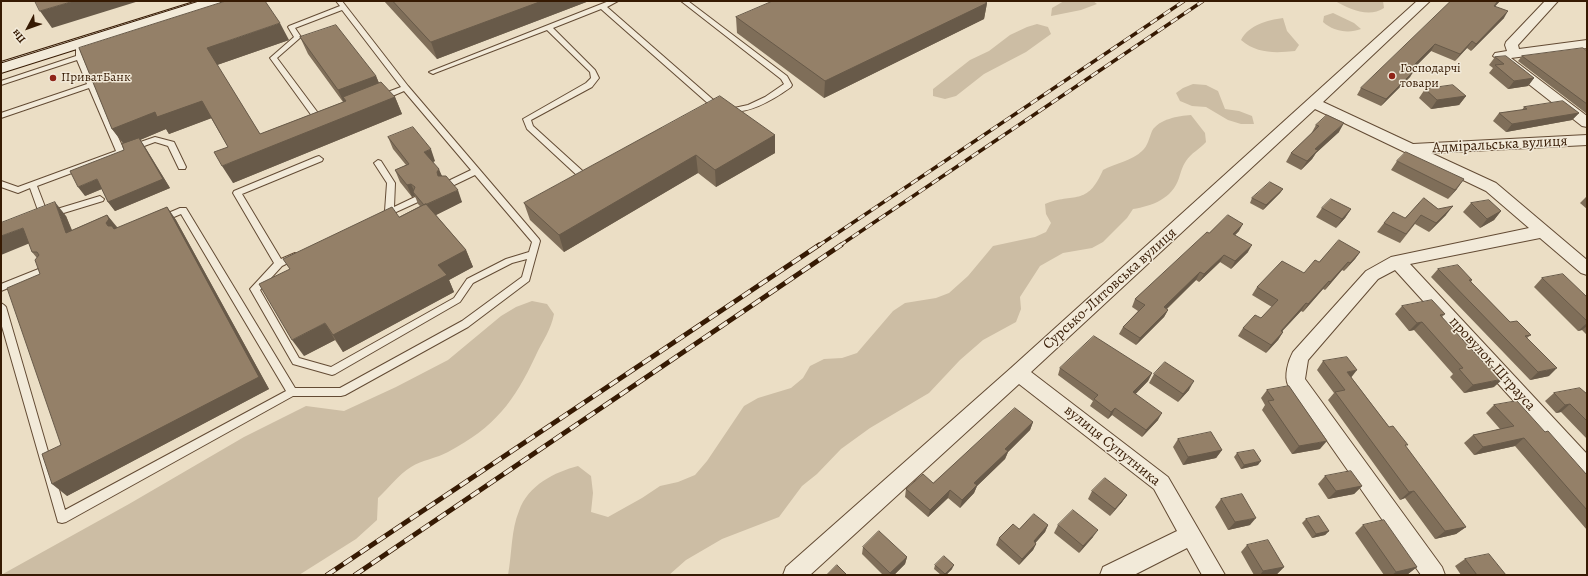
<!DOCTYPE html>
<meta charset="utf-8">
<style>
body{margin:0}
#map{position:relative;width:1588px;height:576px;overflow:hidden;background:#ebdec5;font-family:Alegreya,serif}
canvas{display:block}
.frame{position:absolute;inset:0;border:2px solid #361a03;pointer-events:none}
.north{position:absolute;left:8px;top:8px;width:40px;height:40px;-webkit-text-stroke:3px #f2ead9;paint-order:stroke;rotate:229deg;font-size:11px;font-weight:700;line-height:16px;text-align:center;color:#361a03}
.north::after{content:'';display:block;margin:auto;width:14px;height:18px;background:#361a03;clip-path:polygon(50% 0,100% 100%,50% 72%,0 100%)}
</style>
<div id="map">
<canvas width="1588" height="576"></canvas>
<div class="frame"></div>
<div class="north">Пн</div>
</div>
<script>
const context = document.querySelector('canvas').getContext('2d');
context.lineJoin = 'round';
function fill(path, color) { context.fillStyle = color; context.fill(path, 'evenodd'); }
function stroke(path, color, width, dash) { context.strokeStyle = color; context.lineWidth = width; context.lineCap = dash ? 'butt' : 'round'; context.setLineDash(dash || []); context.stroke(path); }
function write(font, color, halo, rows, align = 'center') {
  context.font = font + ' Alegreya,serif'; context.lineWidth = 3; context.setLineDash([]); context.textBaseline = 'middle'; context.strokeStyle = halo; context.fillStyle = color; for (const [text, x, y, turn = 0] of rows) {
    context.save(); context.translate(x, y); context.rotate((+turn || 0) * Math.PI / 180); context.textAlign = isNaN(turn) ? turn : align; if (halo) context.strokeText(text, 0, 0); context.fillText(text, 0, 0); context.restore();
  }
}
const green = new Path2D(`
 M1064 1H1093L1097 4 1081 10 1051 16 1052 8Z
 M1335 1H1383L1384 8C1369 18 1349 9 1335 1Z
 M1333 13 1354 23 1361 29C1348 34 1333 31 1323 22L1324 16Z
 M1283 18 1287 31 1299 45 1295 51C1276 53 1257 54 1241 40 1249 25 1267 20 1283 18Z
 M1037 24 1048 27 1051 34 1026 52 984 74 956 96 945 99 933 96V89L970 60 989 51 1010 35 1027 27Z
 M1193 84 1206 85 1218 91 1225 109 1239 111 1252 116 1254 124H1241L1228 120 1206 107 1192 106 1180 101 1176 93 1183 88Z
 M1191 115 1205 133 1206 142C1200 149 1191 153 1186 161 1182 167 1181 172 1179 178 1172 199 1152 206 1133 209L1127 218 1103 242 1092 248 1063 253 1040 266 1020 297 1021 309 1016 322 983 340 960 360 929 393 870 428 841 449 817 474 802 486 779 517 722 539 686 560 669 575H508C512 554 511 530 519 511 528 485 555 472 578 466L591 476 593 493 591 512 608 517 642 498 660 486 678 482 695 475 707 461 744 406 758 398 791 388 803 378 810 366 824 359 842 358 857 353 893 311 905 303 936 298 949 293 968 276 993 246 1035 237 1046 232 1051 223 1046 214 1045 204C1074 192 1087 207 1103 170 1114 164 1133 160 1142 151 1148 146 1149 138 1152 131 1159 119 1178 116 1191 115Z
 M532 301 547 304 554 314C551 330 543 340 536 355 514 402 495 427 448 452 437 458 422 460 411 467 399 474 388 489 378 498L377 520 356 539 299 575H1L129 504 244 437 306 406 344 411 396 387 448 360 501 316 516 307Z`);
const lane = new Path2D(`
 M336 1H342L408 86 539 239 540 241 529 281 468 327 345 395 341 396H293L66 522 62 523 58 522 1 323V303L4 305 6 307 65 510 286 391 181 214 162 222 158 219 159 217 180 208H186L295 388H340L462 321 522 277 527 259 512 263 473 283 460 302 335 374 332 375 293 364 250 289 274 263 233 193 234 191 316 157 319 156 323 159 322 161 242 194 281 259 295 253 299 256 298 258 282 266 260 290 299 358 331 367 454 298 467 279 506 259 529 252 532 242 475 175 450 187H444L443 185 444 183 471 170 404 91 383 100H377V96L401 87 342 10 295 28 301 37 277 58 324 121 320 123H317L270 58 294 37 288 27 289 26 340 6Z
 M609 1H618L607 7 718 104 714 106H711L601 9 553 28 595 70 599 78 592 87 531 120 533 126 587 175 588 177 587 179H581L527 129 523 119 586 83 591 78 590 72 547 30 435 73 433 74 429 72Z
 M681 1H688L787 76 792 85 791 87C773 100 747 116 724 111V107L734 108 748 105 765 97 784 84 781 79Z
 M79 41 82 43V53L93 50 96 52 83 58 123 148 155 137 174 142 186 167 185 169H179L168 146 155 142 37 186 47 212 100 196 104 199 103 201 44 219 40 216 30 188 18 193 1 187V181L18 187 116 151 89 88 1 118V113L87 84 77 60 1 85V81L76 56V43Z
 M378 160 381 161 395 183 394 207 415 197 419 200 418 202 383 218 379 215 385 211 387 183 374 163Z
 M46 266 49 267 50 269 49 271 1 291V284Z`);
const street = new Path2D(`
 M1417 1H1430L1323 102 1413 144 1587 135V145L1431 153 1496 183 1587 260V275L1581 273 1540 238 1410 264 1587 454V477L1580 474 1395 270 1378 279 1308 360 1305 379 1442 567 1445 575H1421L1288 385C1284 376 1288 361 1293 352L1366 271 1391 257 1529 228 1486 191 1315 109 1031 372 1168 477 1225 575H1202L1187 548 1134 575H1100L1103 567 1177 531 1154 489 1019 384 810 575H783L786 567 1011 368Z
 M1545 1H1558L1518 45 1519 49 1587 40V48L1511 58 1587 116V127L1582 126 1493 56 1495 53 1507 51 1505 45 1506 42Z`);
const secondary = new Path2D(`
 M197 1H221L219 4 1 73V62Z`);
const tram = new Path2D(`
 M1 63 199 1`);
const railFar1 = new Path2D(`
 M818 246 1184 1
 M839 246 1203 1`);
const rail = new Path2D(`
 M327 575 819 245
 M355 575 841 245`);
const wall = new Path2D(`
 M384 1H589L437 59Z
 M1451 1H1500L1495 6 1504 18 1471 51 1467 48 1455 61 1431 51 1412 70 1410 77 1381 106 1357 95 1361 88Z
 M987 3 984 19 824 98 737 33 736 17Z
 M300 37 376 76 379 83 395 97 402 114 233 183 228 147 211 118 169 134 166 129 140 140 145 147 170 188 115 211 108 202 102 189 85 196 124 150V144L112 129 79 48 289 40 217 65 260 134 343 102 308 54Z
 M1587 51V114L1518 61 1522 56Z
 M1495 57 1534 78 1528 86 1508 89 1489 73 1493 68 1489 65Z
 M1425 89 1466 96 1459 105 1431 109 1419 98Z
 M1524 107 1579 113 1572 120 1506 132 1493 121 1499 113 1522 110Z
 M1316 125 1339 132 1316 153 1312 159 1301 170 1286 162 1291 153 1311 134Z
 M661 128 775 135V153L716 187 698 173 564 252 530 220 524 203Z
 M388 137 435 161 433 162 442 176 462 202 436 215 466 250 473 267 449 280 454 292 343 352 335 340 304 356 399 217 420 206 418 204 415 196 412 197 400 182 395 170 406 165 393 149Z
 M1397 161 1457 189 1448 199 1391 170Z
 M1283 189 1280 193 1263 210 1250 203 1252 198Z
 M1587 196V209L1580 203Z
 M1424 198 1446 215 1429 232 1415 224 1400 243 1377 232 1384 223 1405 218Z
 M1471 203 1501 211 1494 220 1480 228 1463 212Z
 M167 207 176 220 269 389 67 496 40 274 37 258 32 252 66 216 72 230 107 215 118 228Z
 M1322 208 1351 209 1345 218 1336 228 1316 217Z
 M1239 231 1235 235 1248 252 1231 269 1220 262 1199 282 1196 280 1167 309 1168 310 1164 317 1136 345 1119 334 1123 327 1138 311 1132 307 1135 299 1209 233Z
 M1360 252 1355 259 1344 271 1342 270 1325 290 1323 289 1303 312 1301 311 1282 331 1283 332 1278 340 1266 353 1238 336 1243 328 1261 318 1272 307 1252 295 1257 287 1304 273 1319 262Z
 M1438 269 1472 280 1471 282 1510 322 1531 335 1527 338 1549 376 1530 380 1431 277Z
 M1542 278 1587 297V335L1582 330 1578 331 1534 287Z
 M1402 306 1445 314 1442 317 1494 387 1464 393 1450 377 1453 374 1414 330 1409 331 1395 314Z
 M1323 361 1351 377 1389 427 1406 447 1466 527 1456 534 1435 539 1405 498 1400 500 1328 400 1334 393 1317 370Z
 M1060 368 1152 373 1148 381 1135 394 1158 420 1142 437 1112 415 1108 419 1090 406 1093 401 1058 375Z
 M1154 374 1189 390 1178 402 1149 383Z
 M1267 390 1320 449 1292 454 1262 410 1265 405 1261 398Z
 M1554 393 1587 394V439L1561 412 1556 413 1545 401Z
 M1494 405 1545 432 1587 475V530L1515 446 1474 455 1464 443 1473 435 1500 429 1486 413Z
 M1033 422 1030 430 1008 452 1005 459 977 486 974 493 960 508 948 498 928 517 905 497 906 489 933 483Z
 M1178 439 1222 450 1216 458 1183 465 1173 447Z
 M1237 453 1258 465 1241 469 1234 457Z
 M1325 476 1362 486 1354 494 1328 499 1318 484Z
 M1092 491 1127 495 1122 502 1110 516 1088 499Z
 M1221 499 1250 525 1228 530 1215 507Z
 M1306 519 1329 531 1325 535 1312 538 1302 523Z
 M1048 525 1045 532 1035 543 1036 544 1033 550 1019 565 996 545 999 538 1019 529Z
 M1058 525 1093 537 1079 553 1054 533Z
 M1363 525 1417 567 1408 574 1405 575H1384L1355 533Z
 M1247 545 1284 567 1277 574 1272 575H1254L1241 552Z
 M863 547 907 557 905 564 894 575H883L862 554Z
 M1465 559 1506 575H1461L1455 566Z
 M935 565 952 569 946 575H941L934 569Z`);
const shadedWall = new Path2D(`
 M74 1H139L52 28 40 11Z
 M542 1H589L437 59 431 42Z
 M1498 1H1500L1489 13 1494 6Z
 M987 3 984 19 824 98 825 81Z
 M1508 11 1504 18 1471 51 1476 44Z
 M280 23 289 40 217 65 207 48Z
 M1472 41 1467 48 1455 61 1460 54Z
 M1435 44 1431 51 1406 76 1410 69Z
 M1414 71 1410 77 1381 106 1386 99Z
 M376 76 383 93 346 101 343 97 348 106 346 107 338 90Z
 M1534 78 1528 86 1508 89 1514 81Z
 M1466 96 1459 105 1431 109 1437 100Z
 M395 97 402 114 233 183 222 166Z
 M202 101 212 118 169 134 166 129 140 140 145 147 170 188 115 211 108 202 163 179 125 146 112 129 155 112Z
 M1579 113 1572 120 1506 132 1512 124Z
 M1344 123 1339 132 1316 153 1312 159 1301 170 1315 149Z
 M775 135V153L716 187 715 170Z
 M431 149 435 161 429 164 424 152Z
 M696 155 698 173 564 252 559 235Z
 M439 169 444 181 443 188 437 172Z
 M97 179 104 188 85 196 78 187Z
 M1464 179 1457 189 1448 199 1455 190Z
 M411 184 416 195 413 192 415 196 412 197 407 185Z
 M1283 189 1280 193 1263 210 1266 205Z
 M458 190 462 202 430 218 424 206Z
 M55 202 66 216 78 246 66 233Z
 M1453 206 1446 215 1429 232 1436 223Z
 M167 207 176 220 269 389 67 496 52 484Z
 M1351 209 1345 218 1336 228 1342 219Z
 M1501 211 1494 220 1480 228 1487 219Z
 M107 215 118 229 117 237 106 223Z
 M1243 224 1239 231 1229 241 1233 234Z
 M23 228 35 241 1 255V236Z
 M1252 245 1248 252 1231 269 1235 261Z
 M466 250 473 267 449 280 454 292 343 352 333 335 438 265Z
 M1360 252 1355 259 1344 271 1350 263Z
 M1224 255 1220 262 1199 282 1204 274Z
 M1348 262 1342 270 1325 290 1330 282Z
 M1200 272 1196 280 1160 315 1164 307Z
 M1329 281 1323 289 1303 312 1308 304Z
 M1306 303 1301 311 1276 338 1281 331Z
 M1168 310 1164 317 1136 345 1140 338Z
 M1422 322 1414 330 1409 331 1417 323Z
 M325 323 335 340 304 356 292 340Z
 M1587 323V326L1582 330 1578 331Z
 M1283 332 1278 340 1266 353 1271 345Z
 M1557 368 1549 376 1530 380 1538 372Z
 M1357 370 1350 379 1347 372Z
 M1152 373 1148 381 1130 400 1133 392Z
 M1503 379 1494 387 1464 393 1473 385Z
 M1194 381 1189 390 1178 402 1183 394Z
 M1570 404 1561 412 1556 413 1565 405Z
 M1115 408 1112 415 1108 419 1111 412Z
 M1162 413 1158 420 1142 437 1146 430Z
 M1033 422 1030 430 1008 452 1005 459 977 486 974 493 960 508 962 500 974 483 1005 449Z
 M1524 438 1515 446 1474 455 1483 447Z
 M1327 441 1320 449 1292 454 1299 446Z
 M1222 450 1216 458 1183 465 1188 457Z
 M1261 461 1258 465 1241 469 1244 465Z
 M1362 486 1354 494 1328 499 1336 491Z
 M950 490 948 498 928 517 930 510Z
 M1414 491 1405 498 1400 500 1409 492Z
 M1127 495 1122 502 1110 516 1115 509Z
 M1256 518 1250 525 1228 530 1235 522Z
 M1048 525 1045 532 1031 548 1034 541Z
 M1466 527 1456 534 1435 539 1445 531Z
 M1098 530 1093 537 1079 553 1083 546Z
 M1329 531 1325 535 1312 538 1316 534Z
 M1036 544 1033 550 1019 565 1022 559Z
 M907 557 905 564 894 575H890V573Z
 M954 565 952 569 946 575H944Z
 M1284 567 1277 574 1272 575H1260L1263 571Z
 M1417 567 1408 574 1405 575H1392L1396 572Z`);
const building = new Path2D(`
 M35 1H74L40 11Z
 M226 1H265L280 23 207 48 260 134 346 101 343 97 381 82 395 97 222 166 214 152 228 147 202 101 157 117 155 112 112 129 79 48Z
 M393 1H542L431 42Z
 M773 1H984L987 3 825 81 736 17Z
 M1451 1H1498L1494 6 1508 11 1476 44 1472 41 1460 54 1435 44 1410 69 1414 71 1386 99 1361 88Z
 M336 25 376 76 338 90 300 37Z
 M1583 48 1587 51V104L1522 56Z
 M1506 56 1534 78 1514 81 1495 65 1504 64 1495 57Z
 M1453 85 1466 96 1437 100 1425 89Z
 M720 96 775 135 715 170 696 155 559 235 524 203Z
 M1563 101 1579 113 1512 124 1499 113 1527 109 1524 107Z
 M1327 115 1344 123 1315 149 1318 150 1307 161 1291 153 1319 126 1316 125Z
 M413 127 431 149 424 152 439 169 437 172 438 176H446L458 190 427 204H426L424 205 413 192 415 187 411 184 407 185 395 170 409 164 388 137Z
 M139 138 163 179 108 202 97 179 78 187 70 171 124 150 122 144Z
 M1406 152 1464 179 1455 190 1397 161Z
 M1270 182 1283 189 1266 205 1252 198Z
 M1424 198 1438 209 1453 206 1436 223 1421 215 1406 234 1384 223 1393 212 1405 218Z
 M1331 199 1351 209 1342 219 1322 208Z
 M1489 200 1501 211 1487 219 1471 203Z
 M55 202 66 233 107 215 109 219 106 223 108 226H112L114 229 167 207 259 377 52 484 42 454 61 445 7 288 40 274 35 260 39 255 37 252H32L23 228 1 236V223Z
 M426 204 466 250 438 265 447 275 333 335 325 323 292 340 259 284 290 269 283 259 392 207 399 217Z
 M1228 215 1243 224 1233 234 1252 245 1235 261 1224 255 1204 274 1200 272 1164 307 1168 310 1140 338 1123 327 1145 305 1135 299 1207 232 1209 233Z
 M1339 240 1360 252 1350 263 1348 262 1330 282 1329 281 1308 304 1306 303 1281 331 1283 332 1271 345 1243 328 1255 315 1261 318 1278 300 1257 287 1282 261 1304 273 1315 260 1319 262Z
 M1458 265 1472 280H1469L1510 322 1517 321 1531 335 1525 336 1557 368 1538 372 1438 269Z
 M1563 274 1587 297V321L1542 278Z
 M1432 300 1445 314 1440 315 1485 364 1489 363 1503 379 1473 385 1459 369 1463 368 1422 322 1417 323 1402 306Z
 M1094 336 1152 373 1133 392 1162 413 1146 430 1115 408 1111 412 1094 399 1098 395 1060 368Z
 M1347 357 1357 370 1347 372 1389 427 1393 426 1408 445H1405L1466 527 1445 531 1414 491 1409 492 1335 392 1345 390 1323 361Z
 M1165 362 1194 381 1183 394 1154 374Z
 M1289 386 1327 441 1299 446 1268 401 1274 400 1267 390Z
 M1580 388 1587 394V421L1570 404 1565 405 1554 393Z
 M1517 401 1545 432 1548 431 1587 475V510L1524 438 1483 447 1473 435 1514 426 1494 405Z
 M1015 408 1033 422 1005 449 1008 451 974 483 977 485 962 500 950 490 930 510 906 489 923 474 933 483Z
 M1211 432 1222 450 1188 457 1178 439Z
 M1254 450 1261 461 1244 465 1237 453Z
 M1351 471 1362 486 1336 491 1325 476Z
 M1105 478 1127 495 1115 509 1092 491Z
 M1242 494 1256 518 1235 522 1221 499Z
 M1073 510 1098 530 1083 546 1058 525Z
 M1034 514 1048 525 1034 541 1036 544 1022 559 999 538 1013 524 1019 529Z
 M1319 516 1329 531 1316 534 1306 519Z
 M1384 520 1417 567 1396 572 1363 525Z
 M879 531 907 557 890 573 863 547Z
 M1268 540 1284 567 1263 571 1247 545Z
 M1489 554 1506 575H1477L1465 559Z
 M944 556 954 565 945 574 935 565Z
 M837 565 847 575H827Z`);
const markers = [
 [1392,76,4,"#8f2418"],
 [53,78,4,"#8f2418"]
];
const farPoinames = [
 ["Господарчі",1400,69],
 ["товари",1400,84],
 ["ПриватБанк",61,78]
];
const streetNames = [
 ["Адміральська вулиця",1500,145,-3],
 ["Сурсько-Литовська вулиця",1110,289,-42],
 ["провулок Штрауса",1492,364,48],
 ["вулиця Супутника",1112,446,39]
];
fill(green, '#ccbda4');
stroke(lane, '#634b34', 2);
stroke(street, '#634b34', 2);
stroke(secondary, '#361a03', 2);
fill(lane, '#f2ead9');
fill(street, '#f2ead9');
fill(secondary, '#f2ead9');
stroke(tram, '#361a03', 1);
stroke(railFar1, '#361a03', 3.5);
stroke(rail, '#361a03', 5);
stroke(railFar1, '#f2ead9', 2.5, [8]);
stroke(rail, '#f2ead9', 3.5, [10]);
fill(wall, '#7f6e59');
fill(shadedWall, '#685a49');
fill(building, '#948068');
stroke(building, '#685a49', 1);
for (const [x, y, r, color] of markers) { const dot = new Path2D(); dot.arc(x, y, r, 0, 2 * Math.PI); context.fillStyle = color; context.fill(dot); stroke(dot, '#f2ead9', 1.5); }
write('13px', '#361a03', '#f2ead9', farPoinames, 'left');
write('15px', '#361a03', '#f2ead9', streetNames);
</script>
